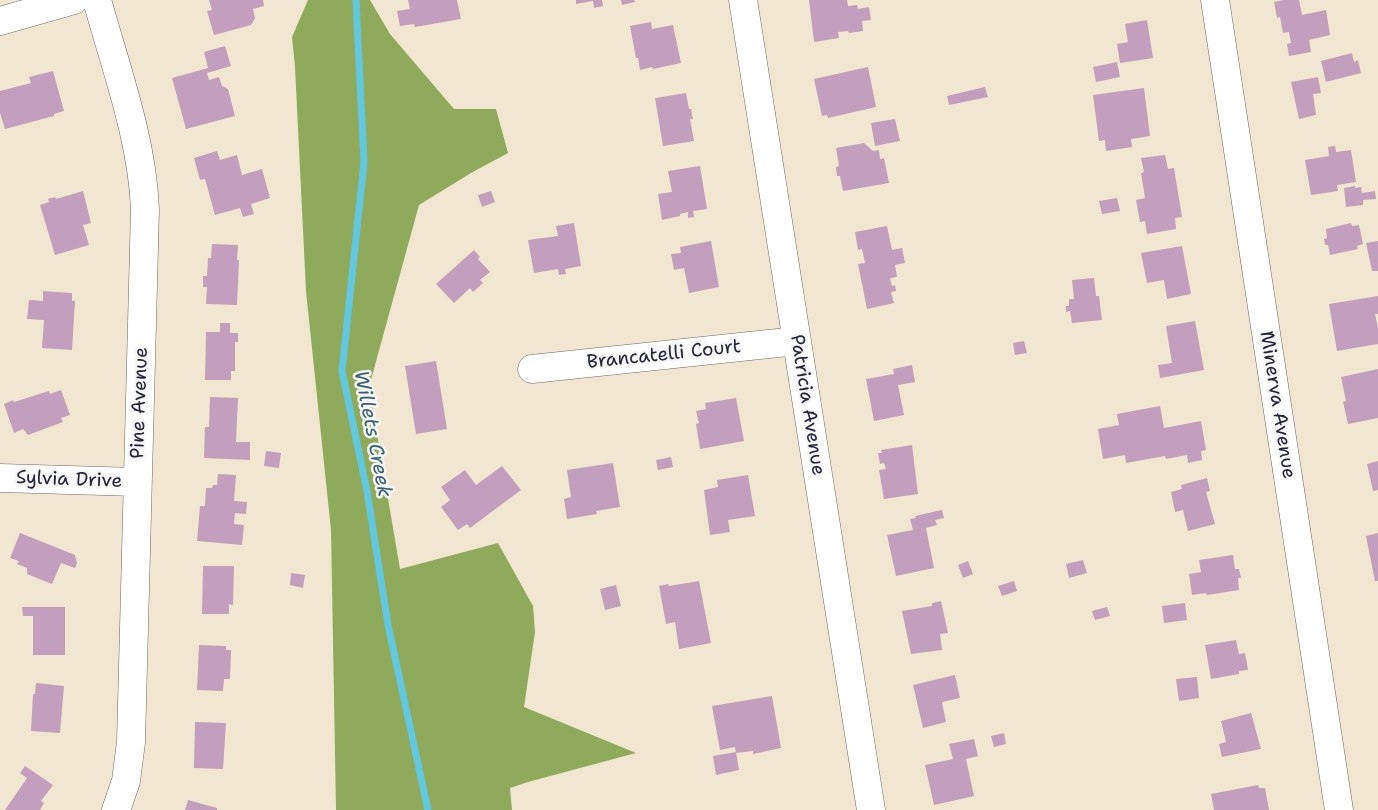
<!DOCTYPE html>
<style>
body{margin:0}
canvas{display:block;background:#f1e7d1}
</style>
<canvas width="1378" height="810"></canvas>
<script>
const context = document.querySelector('canvas').getContext('2d');
context.lineJoin = 'round';
function fill(path, color) { context.fillStyle = color; context.fill(path, 'evenodd'); }
function stroke(path, color, width, dash) { context.strokeStyle = color; context.lineWidth = width; context.lineCap = dash ? 'butt' : 'round'; context.setLineDash(dash || []); context.stroke(path); }
function write(font, color, halo, rows, align = 'center') {
  context.font = font + ' "Shantell Sans",sans-serif'; context.lineWidth = 5; context.setLineDash([]); context.textBaseline = 'middle'; context.strokeStyle = halo; context.fillStyle = color; for (const [text, x, y, turn = 0] of rows) {
    context.save(); context.translate(x, y); context.rotate((+turn || 0) * Math.PI / 180); context.textAlign = isNaN(turn) ? turn : align; if (halo) context.strokeText(text, 0, 0); context.fillText(text, 0, 0); context.restore();
  }
}
const forest = new Path2D(`
 M308 0H370L390 34 454 109H496L508 153 471 173 419 205 369 387 400 569 498 543 533 606 535 632 524 707 636 753 528 782 510 788 512 810H336L331 530 306 291 295 67 292 37Z`);
const stream = new Path2D(`
 M356 0 364 162 342 371 367 491 388 625 428 810`);
const building = new Path2D(`
 M209 0H263L264 6 253 9 255 18 251 25 214 35 207 11 212 10Z
 M408 0H457L461 19 415 27 414 24 400 26 397 11 410 9Z
 M576 0H602L603 6 594 8 593 1 576 4Z
 M621 0H634L635 2 622 5Z
 M809 0H847L848 6 857 5 858 9 869 7 871 20 862 21 863 31 849 33 848 31 838 32 839 38 814 42Z
 M1284 0H1299L1302 15 1326 10 1330 35 1309 40 1311 52 1289 56 1287 44 1291 43 1289 32 1283 33 1280 17 1277 18 1274 2Z
 M1147 20 1153 58 1120 63 1117 44 1128 42 1125 24Z
 M651 22 652 29 673 25 681 63 653 69 652 67 640 70 638 58H636L630 26Z
 M225 46 231 66 207 73 209 80 219 77 222 86 228 89 235 116 186 129 172 78 208 68 204 52Z
 M1352 53 1354 62 1358 60 1361 73 1326 82 1321 61Z
 M1117 62 1120 77 1096 82 1093 67Z
 M868 67 876 107 828 118 827 115 822 116 814 79Z
 M53 71 64 111 54 114V116L5 129 0 113V91L31 83 29 77Z
 M1318 77 1321 93 1313 94 1316 115 1299 119 1291 82Z
 M985 87 988 97 949 105 947 96Z
 M1144 88 1150 136 1131 139 1132 147 1106 151 1105 140 1099 141 1093 95Z
 M686 93 689 109H691L693 119H690L694 141 663 146 655 98Z
 M895 119 900 141 875 146 871 123Z
 M864 143 873 151 879 150 880 159 884 158 889 183 843 191 840 176H837L836 167 839 166 836 148Z
 M1335 146 1336 152 1351 150 1356 182 1337 185 1338 191 1311 195 1305 160 1329 156 1328 147Z
 M217 151 220 160 237 155 242 175 262 169 270 198 251 204 254 214 243 217 240 208 215 215 205 179 200 180 194 158Z
 M1165 155 1168 169 1174 168 1182 217 1175 218 1176 229 1147 234 1145 221 1140 222 1136 200 1145 198 1141 173 1144 172 1141 158Z
 M700 166 707 209 693 211 694 217 688 218V212L680 214V216L662 220 658 194 672 192 668 171Z
 M1355 186V188L1361 187 1362 193 1375 191 1376 199 1363 200V205L1346 207 1344 188Z
 M83 191 91 223 83 225 89 245 55 255 40 205 49 202 48 199 55 197 56 199Z
 M491 191 495 202 482 207 478 195Z
 M1117 198 1120 211 1102 214 1099 201Z
 M574 223 581 266 565 269 566 274 559 275 558 269 534 273 528 240 558 236 556 226Z
 M1351 223 1352 226 1359 225 1363 244 1357 246 1358 249 1330 255 1328 245H1325L1324 239 1327 238 1326 229Z
 M887 226 892 250 902 248 905 263 895 265 897 277 890 278 892 286 895 285 896 291 891 292 894 303 867 309 858 264 865 263 862 249 858 250 855 232Z
 M711 241 719 287 689 293 684 268 674 270 671 254 681 253 680 247Z
 M1378 241V271H1372L1366 243Z
 M212 244 238 245 237 260H239L237 305 206 304 207 287H203V276H207L208 258H211Z
 M1182 246 1191 294 1167 299 1164 280 1147 283 1141 253Z
 M474 250 480 257 478 259 490 272 480 280 483 283 473 292 470 288 454 303 436 284Z
 M1094 278 1096 296H1099L1102 320 1072 323 1070 311 1066 312V306H1069V299H1074L1072 280Z
 M43 291 72 293V301H75L72 350 42 348 44 320 27 319 29 300 43 301Z
 M1378 296V314H1375L1378 328V344L1337 351 1329 304Z
 M1195 321 1204 370 1160 378 1158 365 1172 363 1166 326Z
 M220 323H230V333H238V342H235V371H231V380H205L206 332H220Z
 M1024 341 1027 353 1015 355 1013 343Z
 M436 361 447 429 416 434 405 366Z
 M912 365 915 382 898 385 904 415 874 421 866 379 894 374 893 369Z
 M1378 369V418L1348 424 1343 402 1346 401 1341 377Z
 M61 390 70 415 61 418 63 422 28 435 23 429 14 433 4 404 13 400 14 402 49 391 50 394Z
 M210 397 238 398 236 442H250V460L204 458 205 427H209Z
 M736 398 744 441 700 449 696 424 699 423 696 411 706 409 705 403Z
 M1160 406 1164 428 1201 421 1206 450 1201 451 1202 460 1188 463 1187 455 1166 459 1165 456 1126 463 1125 455 1103 459 1098 429 1119 425 1117 414Z
 M912 445 918 494 884 499 879 470 886 469 884 463 880 464 878 453H882L881 450Z
 M266 451 281 453 279 468 264 466Z
 M671 457 673 467 658 470 656 460Z
 M1378 461V490L1373 491 1367 464Z
 M613 463 620 507 596 511 597 514 567 519 564 499 571 497 567 470Z
 M502 466 521 490 470 528 467 524 458 530 441 507 450 500 441 487 465 470 476 485Z
 M218 474 236 475 234 501 247 502 246 514 235 513 234 524 244 525 242 545 197 541 200 506H205L206 488H212L213 485H217Z
 M748 475 755 516 728 520 730 532 710 535 704 490 718 487 717 480Z
 M1207 478 1210 491 1206 492 1215 524 1188 531 1183 510 1175 512 1171 492 1182 489 1181 485Z
 M942 510 944 518 935 520 937 525 926 528 934 568 896 576 887 535 913 530 910 519 916 518 915 516Z
 M20 533 75 555 77 563 75 568 61 563 52 584 27 574V568L17 564 19 561 10 558Z
 M1378 533V581H1375L1366 536Z
 M1233 555 1235 569H1239L1241 578H1238L1239 590 1207 595 1206 593 1192 595 1189 574 1201 572 1199 560Z
 M1083 560 1087 573 1069 578 1066 564Z
 M968 561 973 574 963 578 958 565Z
 M203 566H234L233 605 229 604V614H202Z
 M291 573 305 575 303 588 290 585Z
 M699 581 711 643 679 649 675 622 666 624 659 586 668 584 669 586Z
 M1014 581 1017 591 1002 596 998 586Z
 M616 585 621 606 605 610 600 589Z
 M941 601 948 633 940 634 942 650 911 654 902 611 932 606V603Z
 M1185 603 1187 620 1164 623 1162 606Z
 M22 607H65V655H33V616H23Z
 M1107 607 1110 616 1095 620 1092 611Z
 M1236 640 1239 654 1245 653 1248 670 1239 671V674L1211 679 1205 645Z
 M199 645 226 646V650H231L230 679H224L223 691 197 690Z
 M955 675 960 698 942 702 946 722 923 728 913 685Z
 M1197 677 1199 698 1179 701 1176 679Z
 M36 683 64 686 60 733 31 731 33 694H35Z
 M772 696 781 748 753 754V751L736 753 735 747 720 750 712 706Z
 M1251 713 1261 749 1222 757 1219 744 1226 742 1221 721Z
 M195 722 226 723 223 769 194 768Z
 M1004 733 1006 744 994 747 991 736Z
 M974 739 978 756 966 759 974 796 934 805 925 765 953 759 949 744Z
 M736 752 739 770 716 775 713 756Z
 M25 766 53 785 41 801 44 803 40 810H5L27 778 20 773Z
 M1258 785 1259 788H1265L1269 810H1214L1211 794Z
 M188 800 217 808V810H185Z`);
const minor = new Path2D(`
 M97 0C116 69 142 138 145 209L131 742 126 781 116 810
 M743 0 871 810
 M1215 0 1339 810
 M0 21 74 0
 M532 369 797 341
 M0 478 137 482`);
const streetNames = [
 ["Brancatelli Court",664,355,-6],
 ["Pine Avenue",140,403,-88],
 ["Patricia Avenue",807,405,81],
 ["Minerva Avenue",1277,405,81],
 ["Sylvia Drive",69,480,2]
];
const waterNames = [
 ["Willets Creek",372,434,79]
];
fill(forest, '#90aa5c');
stroke(stream, '#62c8df', 7);
fill(building, '#c49ebd');
stroke(minor, '#6a6770', 29);
stroke(minor, '#fff', 28);
write('19px', '#22223b', '#f6f6f2', streetNames);
write('italic 20px', '#385c74', '#f6f6f2', waterNames);
</script>
